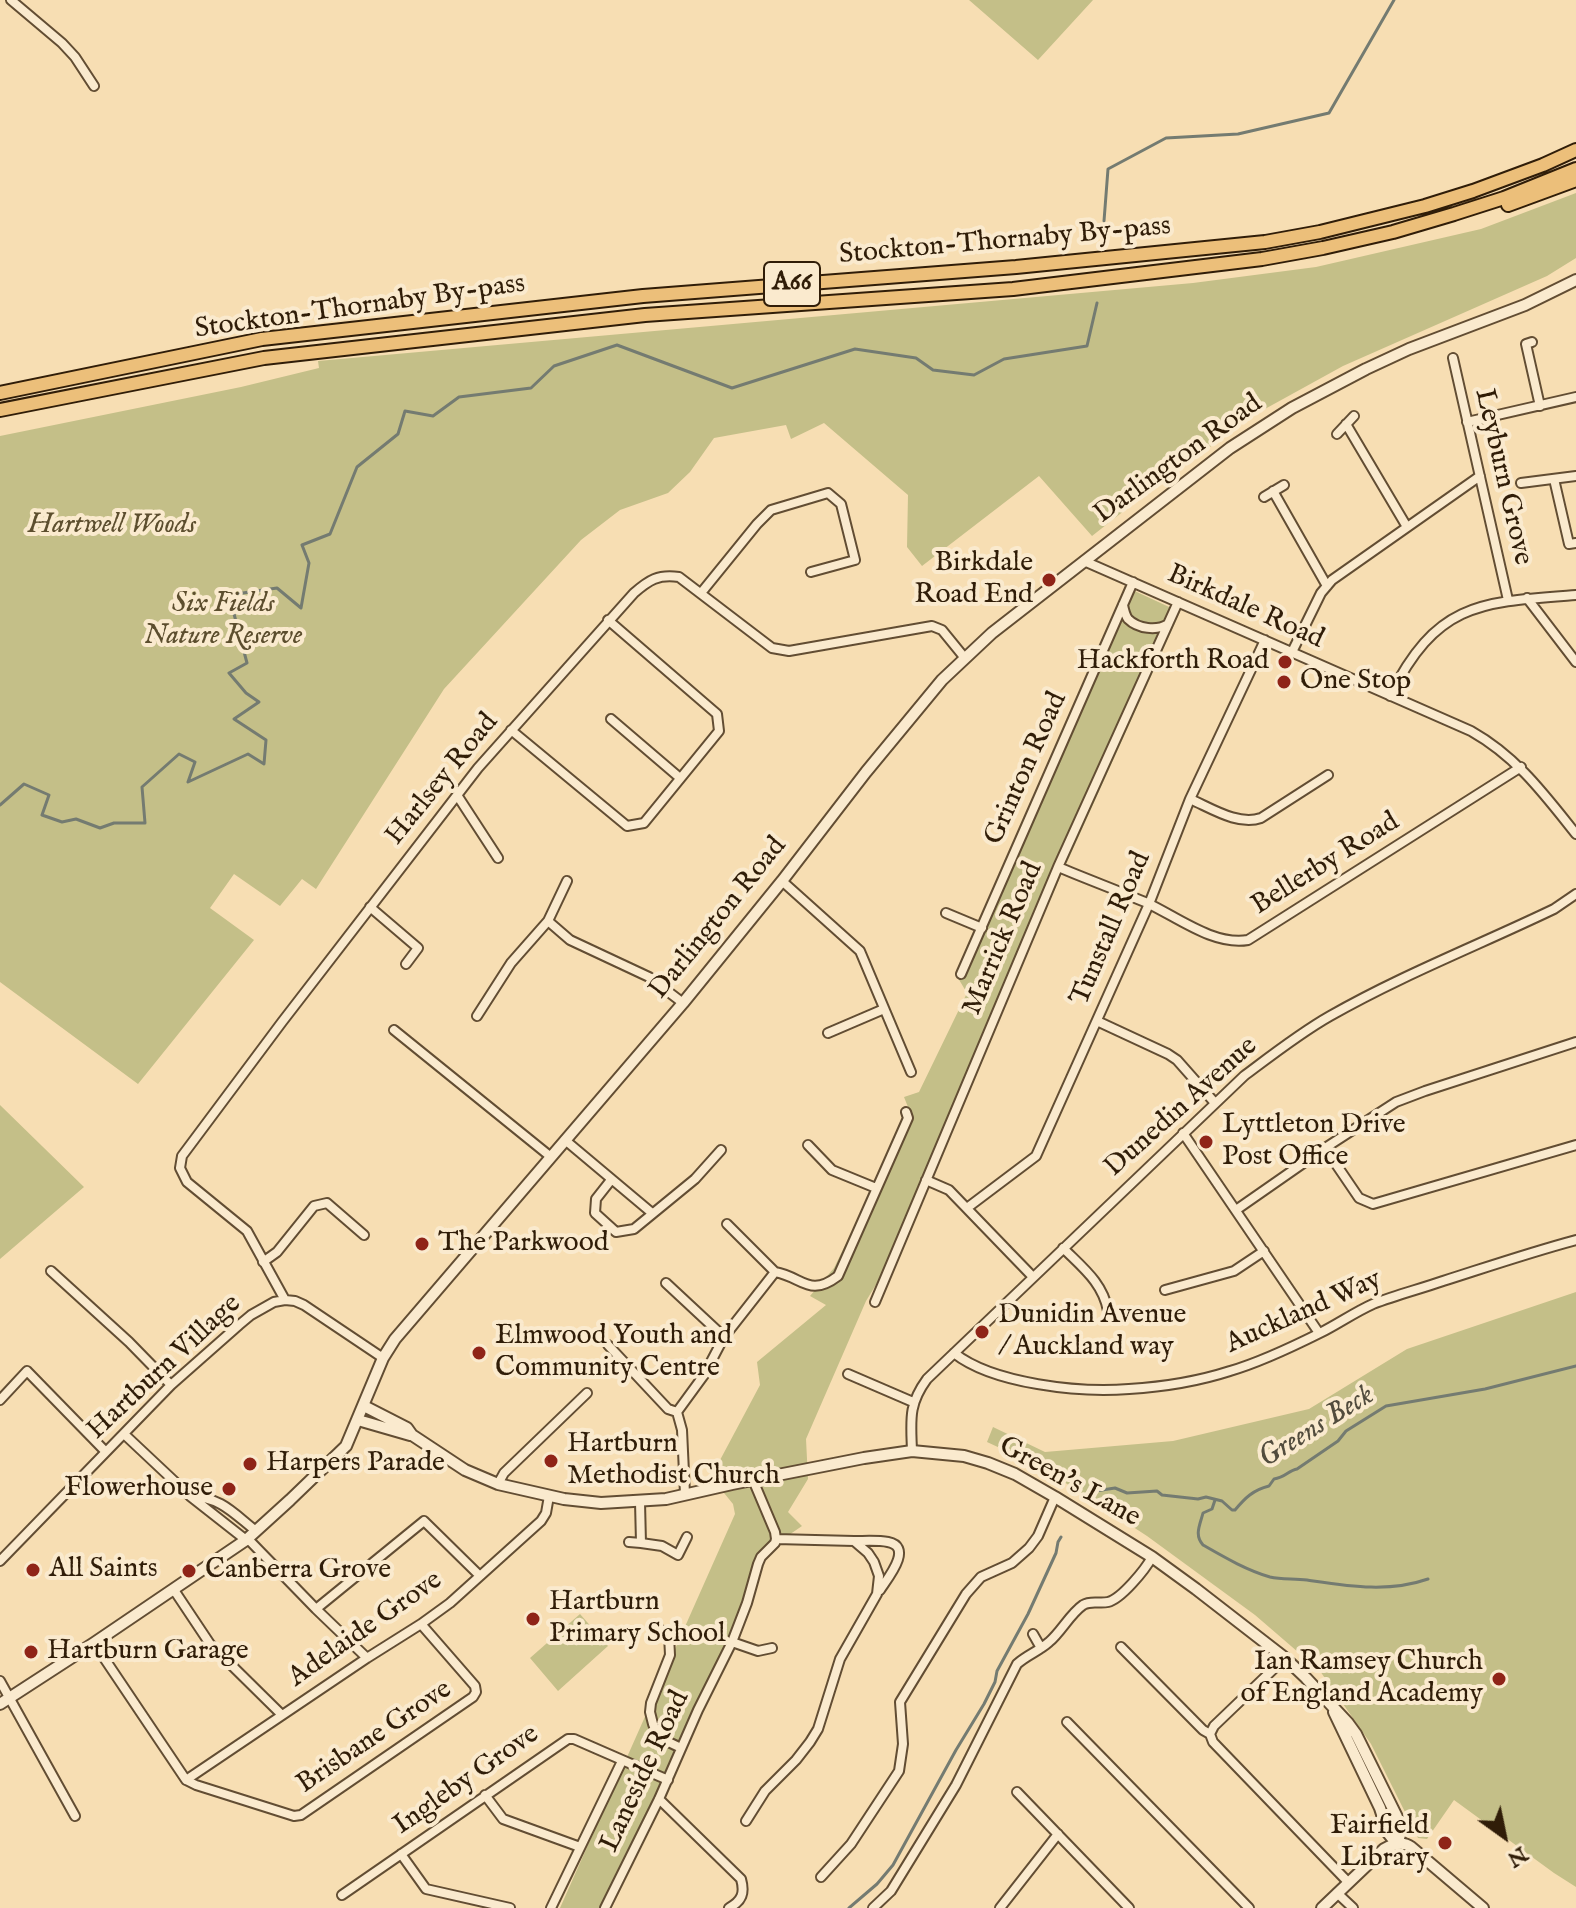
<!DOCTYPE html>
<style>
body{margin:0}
#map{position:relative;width:1576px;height:1908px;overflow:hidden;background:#f7deb3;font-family:"IM FELL English",serif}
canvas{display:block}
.north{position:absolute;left:1464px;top:1796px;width:80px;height:80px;-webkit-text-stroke:6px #faeace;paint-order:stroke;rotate:147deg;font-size:22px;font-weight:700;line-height:32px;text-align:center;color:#301d08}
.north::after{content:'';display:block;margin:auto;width:28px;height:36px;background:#301d08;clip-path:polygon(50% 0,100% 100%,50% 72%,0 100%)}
</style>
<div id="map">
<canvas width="1576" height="1908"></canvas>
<div class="north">N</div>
</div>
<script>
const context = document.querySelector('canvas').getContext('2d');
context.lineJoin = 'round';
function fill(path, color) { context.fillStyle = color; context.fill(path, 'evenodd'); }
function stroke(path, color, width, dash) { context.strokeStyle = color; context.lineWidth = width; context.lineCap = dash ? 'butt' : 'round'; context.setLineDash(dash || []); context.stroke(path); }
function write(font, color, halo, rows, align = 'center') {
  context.font = font + ' "IM FELL English",serif'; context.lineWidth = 8; context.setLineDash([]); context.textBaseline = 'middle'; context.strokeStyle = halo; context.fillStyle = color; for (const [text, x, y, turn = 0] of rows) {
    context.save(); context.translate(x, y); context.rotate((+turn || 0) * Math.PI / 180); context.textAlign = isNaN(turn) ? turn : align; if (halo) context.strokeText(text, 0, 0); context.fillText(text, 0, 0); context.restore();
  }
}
const green = new Path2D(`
 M969 0H1093L1038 60Z
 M1576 193V258L1547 276 1343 366 1254 415 1153 488 1092 536 1039 476 922 566 907 547 908 495 824 423 791 439 786 425 714 438 690 472 668 493 620 510 581 540 444 689 316 889 302 879 280 906 234 874 210 908 254 940 138 1084 0 982V436L241 387 319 368 318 361 1193 283 1316 267 1481 229Z
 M1126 587 1180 612 877 1283 866 1301 806 1439 808 1479 788 1512 802 1526 767 1550 769 1552 730 1644 603 1908H560L735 1514 733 1504 711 1477 760 1385 757 1362 826 1305 810 1296 834 1268 910 1112 904 1097 919 1092 967 993 958 978Z
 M0 1105 84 1187 0 1259Z
 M1576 1292V1887L1554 1873 1454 1800 1427 1839 1418 1838 1371 1744 1320 1671 1255 1615 1147 1536 1041 1467 987 1442 993 1427 1045 1452 1173 1441 1309 1409 1407 1349Z
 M580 1614 608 1646 558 1691 530 1658Z`);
const stream = new Path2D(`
 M1104 221 1108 169 1166 138 1238 134 1329 113 1394 0
 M0 805 24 784 49 795 42 815 62 822 76 819 100 828 114 823H145L142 787 179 754 195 762 188 782 248 754 264 764 266 740 234 719 259 702 246 693 229 673 247 663 229 595 277 588 301 608 309 563 302 545 330 534 357 467 398 434 405 411 433 416 459 397 531 388 554 366 617 345 732 388 855 349 916 358 933 370 974 375 1004 359 1087 346 1097 303
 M1089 1492 1115 1488 1127 1493 1157 1491 1162 1495 1198 1499 1206 1497 1222 1501 1232 1510H1235C1245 1498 1253 1490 1269 1486L1274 1479C1285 1478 1289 1470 1297 1469L1338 1441 1346 1431 1386 1406 1485 1389 1576 1366
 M1215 1500 1212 1509 1203 1513C1200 1525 1194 1535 1203 1545 1224 1557 1246 1570 1270 1577 1282 1580 1295 1578 1307 1580 1348 1586 1388 1593 1428 1579
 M849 1908 877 1884 893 1865 956 1750 984 1704 995 1682 997 1671 1028 1614 1056 1553 1058 1542 1061 1537`);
const minor = new Path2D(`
 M11 0 62 43 75 57 94 86
 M1532 342 1526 344 1540 406
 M1453 358 1508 600
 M1467 422 1576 397
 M1346 424 1407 527
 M1337 434 1354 416
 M1554 479 1569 544 1576 543
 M1521 483 1576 476
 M1273 491 1327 586
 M1264 497 1284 485
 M1084 561 1471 731C1517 757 1544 794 1576 834
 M701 593 757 524 771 510 828 493 841 504 855 560 811 572
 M1527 598 1576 662
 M1123 605C1124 610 1125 615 1128 619 1138 629 1157 631 1168 624
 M1292 652 1321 593 1332 580 1480 476
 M1390 696C1437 602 1480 602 1576 595
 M611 719 680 778
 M511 730 627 826 644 823 719 731 717 714 608 620
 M457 795 498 858
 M1190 799C1211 808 1238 826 1261 818L1328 775
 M1058 867C1087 879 1116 890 1145 902 1176 916 1213 946 1248 940L1521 767
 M782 881 860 951 911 1072
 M370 907 418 948 406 964
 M946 913 982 928
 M548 921 567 881
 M961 974 1133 582
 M477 1016 511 963 548 921 570 940 649 977 683 1003
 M1097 1021 1168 1054 1177 1060 1215 1103
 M394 1030 551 1157
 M828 1033 884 1009
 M1183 1133 1319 1333
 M565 1140 652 1213
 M808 1145 832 1170 876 1188
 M1325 1148 1359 1198 1373 1204 1576 1145
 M611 1180 596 1199 595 1213 616 1232 634 1229 695 1179 721 1150
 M926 1180 949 1190 1033 1277
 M967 1208 1036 1156 1149 904 1190 799 1265 640
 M1236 1210 1325 1148 1396 1102 1425 1091 1576 1042
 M727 1224 775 1272
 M1063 1248C1083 1268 1103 1283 1108 1311
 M263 1262 277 1252 314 1206 327 1203 364 1235
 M51 1271 129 1342 171 1385
 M775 1272C803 1277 809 1298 838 1276L908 1118 906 1112
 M666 1283 724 1337
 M1165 1290 1234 1271 1264 1251
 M285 1300 247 1231 187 1182 180 1168 182 1156 282 1022 478 768 634 593C649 580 658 574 679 577L772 648 789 651 932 626 942 630 964 657
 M875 1302 1058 867 1178 602
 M608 1345 668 1409 677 1412
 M954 1353C993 1384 1080 1393 1129 1389 1162 1387 1199 1381 1230 1371 1261 1362 1292 1347 1320 1333 1338 1324 1355 1312 1373 1304 1396 1295 1420 1289 1443 1281 1487 1267 1531 1252 1576 1240
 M848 1374 913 1402
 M0 1400 27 1371 106 1452
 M124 1434 190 1496 246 1540
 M912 1451C911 1420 908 1405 927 1379L1244 1076C1272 1055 1300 1033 1330 1016 1402 975 1479 945 1554 909L1576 894
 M498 1484 504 1473 587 1393
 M685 1494 682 1430 677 1412 704 1375 724 1337 775 1272
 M191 1496C222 1498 233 1513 256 1531
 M640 1502 641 1543 662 1546 678 1555 687 1537
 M248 1539 316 1609 367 1658
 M854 1541C865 1541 878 1540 888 1542 914 1547 887 1579 880 1590
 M629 1542 641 1543
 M0 1561 171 1385 239 1325 251 1315 274 1302 285 1300 295 1301 304 1305 383 1358
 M174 1590 210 1644 282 1715
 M316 1609 424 1521 480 1576
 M657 1628 669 1635 670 1655 651 1703 650 1712 653 1724 658 1737 681 1748
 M1033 1634 1041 1648
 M732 1642 758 1651 772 1648
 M94 1643 186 1780 196 1785 294 1816 301 1815 473 1697 476 1692 475 1686 421 1624
 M1121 1647 1203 1730 1210 1734 1213 1742 1348 1882
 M0 1681 75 1816
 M1067 1722 1249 1908
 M1210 1734 1214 1726 1285 1658
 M186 1780 367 1658 421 1624 450 1603 541 1521 546 1513 549 1496
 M1017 1792 1129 1908
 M485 1795 503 1819 580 1847
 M659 1799 741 1879C745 1893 742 1901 729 1908
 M746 1821 765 1791 796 1760 810 1742 818 1729 840 1659 877 1594 879 1576 874 1562 868 1553 854 1541 776 1539
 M401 1854 426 1889 510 1908
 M821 1877 851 1844 899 1771 903 1744 900 1702 966 1594 981 1577 1012 1563 1029 1548 1038 1536 1055 1497
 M1337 1893 1353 1908
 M342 1895 568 1739H574L668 1780
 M551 1908 622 1761
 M605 1908 659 1799 698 1710 732 1642 747 1603 758 1564 761 1557 775 1543 776 1539 775 1532 753 1480
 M873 1908 891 1891 956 1785 1017 1664C1027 1655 1039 1651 1049 1642 1061 1632 1070 1614 1083 1605 1091 1600 1099 1604 1108 1602 1121 1599 1145 1570 1152 1557
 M1000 1908 1058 1834`);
const tertiary = new Path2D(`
 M364 1406 407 1428 412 1435 465 1470 498 1484 564 1499 601 1503 666 1499 732 1484 864 1458 912 1451 964 1456 988 1463 1015 1474 1055 1497 1152 1557 1196 1589 1285 1658 1306 1678 1348 1723 1356 1734 1397 1817 1401 1832 1397 1844
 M358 1420 410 1435
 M0 1704 94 1643 246 1540 290 1500 346 1446 383 1358 395 1339 683 1003 782 881 866 772 942 680 992 633 1230 448 1292 408 1366 369 1409 349 1525 305 1576 280
 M1334 1712 1380 1808 1388 1833 1397 1844
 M1322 1908 1384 1849C1393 1844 1403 1841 1411 1847L1483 1908`);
const trunk = new Path2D(`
 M1508 205 1576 180
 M0 393 262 339 643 296 1016 267 1265 242 1320 232 1425 206 1473 191 1543 165 1576 150
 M0 410 264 358 645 315 1013 289 1262 259 1323 248 1393 232 1454 214 1504 198 1576 169`);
const markers = [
 [1049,580,8,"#8f2418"],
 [1285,662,8,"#8f2418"],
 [1284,682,8,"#8f2418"],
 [1206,1142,8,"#8f2418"],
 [422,1244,8,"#8f2418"],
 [982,1332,8,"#8f2418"],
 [479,1353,8,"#8f2418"],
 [551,1461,8,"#8f2418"],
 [250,1464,8,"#8f2418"],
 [229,1489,8,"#8f2418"],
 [33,1570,8,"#8f2418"],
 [189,1571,8,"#8f2418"],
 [533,1619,8,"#8f2418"],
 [31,1652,8,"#8f2418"],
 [1499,1679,8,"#8f2418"],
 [1445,1843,8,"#8f2418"]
];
const shields = [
 [792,284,56]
];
const shieldNames = [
 ["A66",792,284]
];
const streetNames = [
 ["Stockton-Thornaby By-pass",1005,242,-5],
 ["Stockton-Thornaby By-pass",360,308,-8],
 ["Darlington Road",1179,460,-36],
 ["Leyburn Grove",1502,477,77],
 ["Birkdale Road",1245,608,24],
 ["Grinton Road",1027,769,-66],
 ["Harlsey Road",443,780,-51],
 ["Bellerby Road",1326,865,-32],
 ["Darlington Road",719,919,-51],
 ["Tunstall Road",1112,929,-67],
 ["Marrick Road",1004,939,-67],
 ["Dunedin Avenue",1182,1108,-42],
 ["Auckland Way",1304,1313,-24],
 ["Hartburn Village",165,1368,-43],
 ["Green's Lane",1069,1483,29],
 ["Adelaide Grove",366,1630,-35],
 ["Brisbane Grove",375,1738,-34],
 ["Laneside Road",646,1772,-65],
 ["Ingleby Grove",467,1781,-35]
];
const parkNames = [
 ["Hartwell Woods",112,526],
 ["Six Fields",223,605],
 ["Nature Reserve",223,637]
];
const poiNames = [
 ["Birkdale",1033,564,"right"],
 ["Road End",1033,596,"right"],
 ["Hackforth Road",1269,662,"right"],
 ["One Stop",1300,682],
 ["Lyttleton Drive",1222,1126],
 ["Post Office",1222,1158],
 ["The Parkwood",438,1244],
 ["Dunidin Avenue",998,1316],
 ["/ Auckland way",998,1348],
 ["Elmwood Youth and",495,1337],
 ["Community Centre",495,1369],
 ["Hartburn",567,1445],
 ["Methodist Church",567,1477],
 ["Harpers Parade",266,1464],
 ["Flowerhouse",213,1489,"right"],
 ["All Saints",49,1570],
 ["Canberra Grove",205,1571],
 ["Hartburn",549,1603],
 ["Primary School",549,1635],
 ["Hartburn Garage",47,1652],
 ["Ian Ramsey Church",1483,1663,"right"],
 ["of England Academy",1483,1695,"right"],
 ["Fairfield",1429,1827,"right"],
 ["Library",1429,1859,"right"]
];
const waterNames = [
 ["Greens Beck",1317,1428,-32]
];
fill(green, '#c4bf88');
stroke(stream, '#747b71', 3);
stroke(minor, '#624d33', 12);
stroke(tertiary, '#624d33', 14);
stroke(trunk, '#301d08', 16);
stroke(minor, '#faeace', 8);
stroke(tertiary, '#faeace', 10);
stroke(trunk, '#ecbf7a', 12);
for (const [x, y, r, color] of markers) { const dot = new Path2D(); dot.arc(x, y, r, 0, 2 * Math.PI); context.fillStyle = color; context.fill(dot); stroke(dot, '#faeace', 3); }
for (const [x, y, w] of shields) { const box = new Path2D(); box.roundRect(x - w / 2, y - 22, w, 44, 6); context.fillStyle = '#faeace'; context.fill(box); stroke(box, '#301d08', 2); }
write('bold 26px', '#301d08', null, shieldNames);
write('28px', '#301d08', '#faeace', streetNames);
write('italic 28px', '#5c4e2e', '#faeace', parkNames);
write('28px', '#301d08', '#faeace', poiNames, 'left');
write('italic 30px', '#524c3d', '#faeace', waterNames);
</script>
